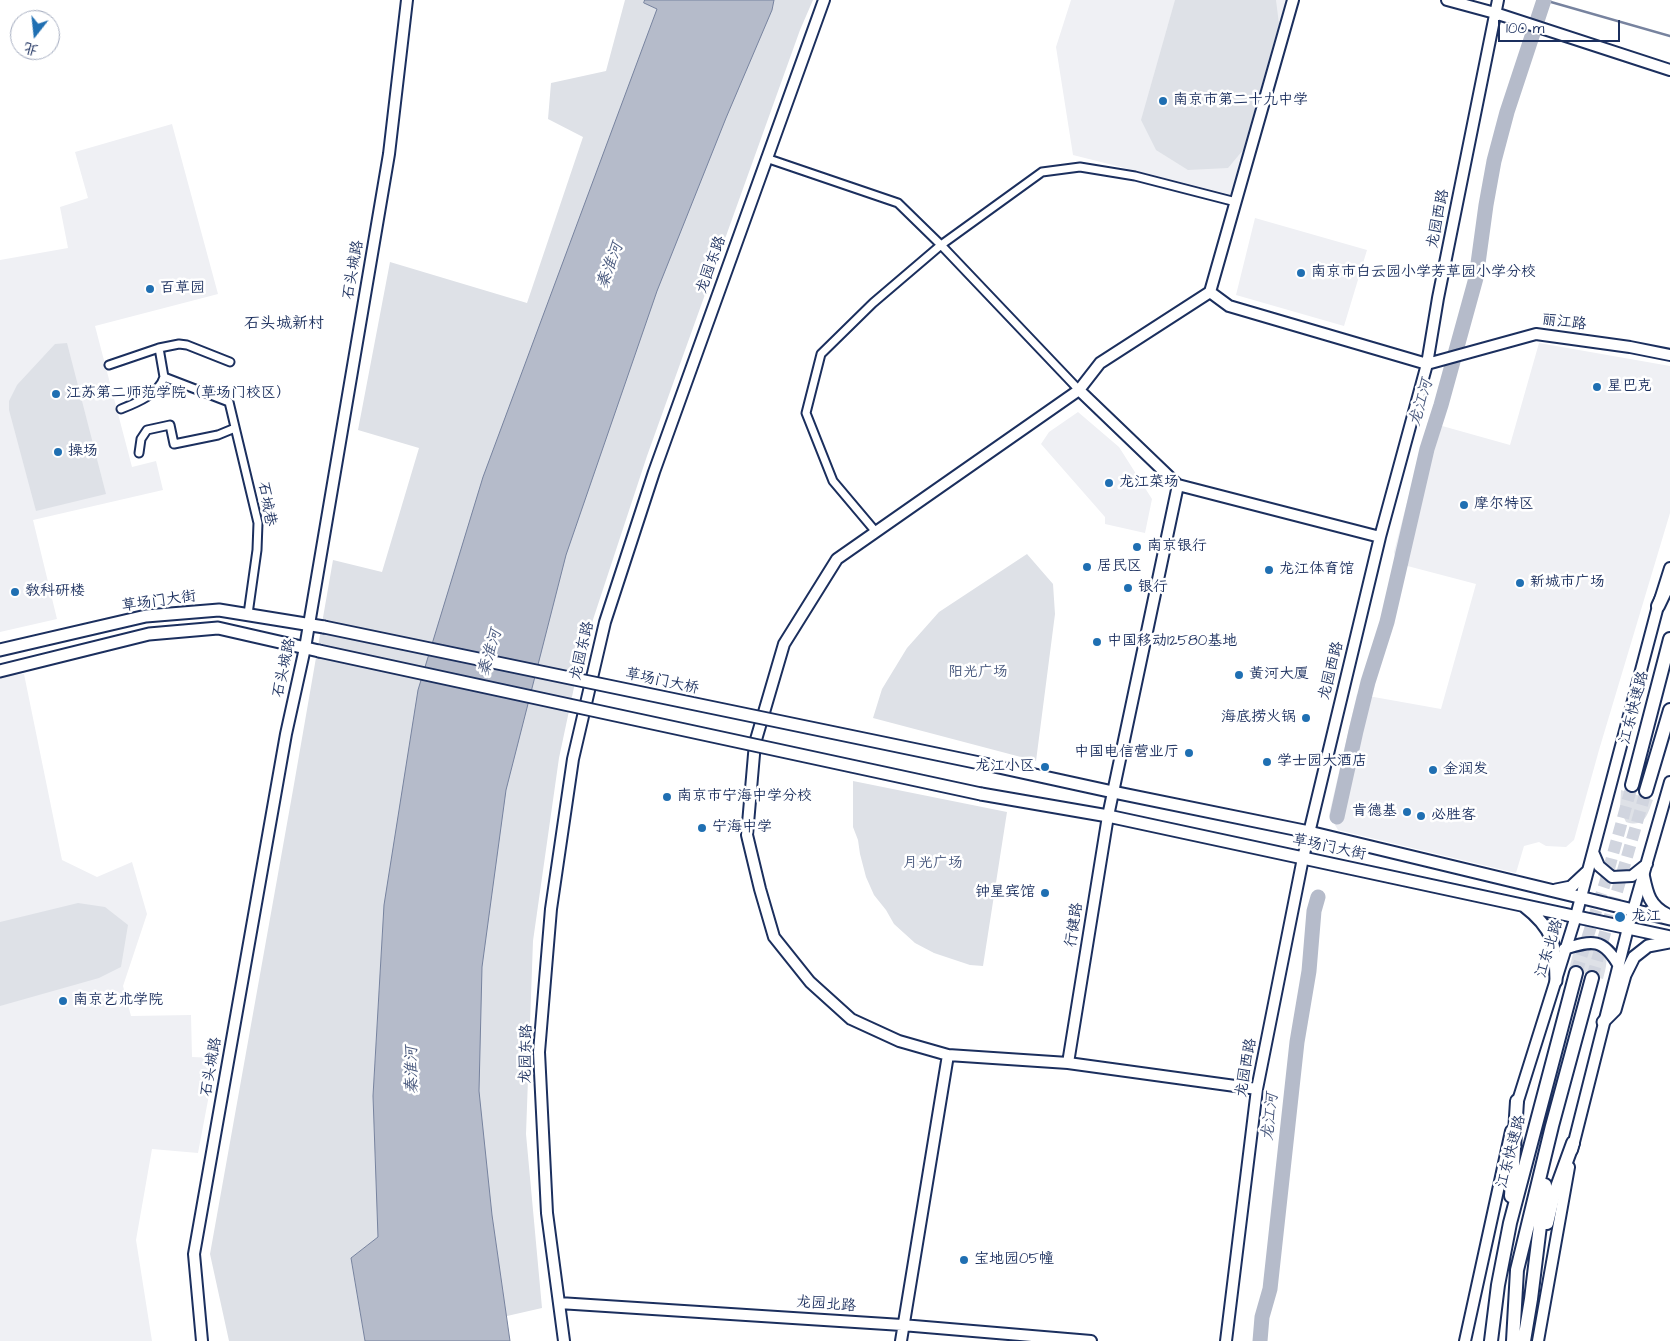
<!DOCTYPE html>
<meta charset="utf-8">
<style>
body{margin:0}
#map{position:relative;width:1670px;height:1341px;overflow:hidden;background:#fff;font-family:"Architects Daughter","LXGW WenKai TC",sans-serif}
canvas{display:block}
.north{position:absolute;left:10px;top:10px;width:50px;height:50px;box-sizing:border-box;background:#fff;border:1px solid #a4acbf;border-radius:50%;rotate:196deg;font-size:14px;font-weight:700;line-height:20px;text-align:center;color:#1b2f5e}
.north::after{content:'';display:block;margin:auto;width:18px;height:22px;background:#1f6fb2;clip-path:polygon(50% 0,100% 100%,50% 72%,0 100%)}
.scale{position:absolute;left:1498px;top:20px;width:122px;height:22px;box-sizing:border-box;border:2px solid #1b2f5e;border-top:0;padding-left:6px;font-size:15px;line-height:18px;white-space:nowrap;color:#1b2f5e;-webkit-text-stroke:4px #fff;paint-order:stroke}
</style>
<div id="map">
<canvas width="1670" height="1341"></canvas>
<div class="north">北</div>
<div class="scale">100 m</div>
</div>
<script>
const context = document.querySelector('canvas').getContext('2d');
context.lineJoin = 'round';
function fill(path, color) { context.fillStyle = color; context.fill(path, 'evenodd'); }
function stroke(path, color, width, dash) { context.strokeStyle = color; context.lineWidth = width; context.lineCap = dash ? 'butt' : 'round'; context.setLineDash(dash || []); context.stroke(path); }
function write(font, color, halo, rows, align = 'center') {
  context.font = font + ' "Architects Daughter","LXGW WenKai TC",sans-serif'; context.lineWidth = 5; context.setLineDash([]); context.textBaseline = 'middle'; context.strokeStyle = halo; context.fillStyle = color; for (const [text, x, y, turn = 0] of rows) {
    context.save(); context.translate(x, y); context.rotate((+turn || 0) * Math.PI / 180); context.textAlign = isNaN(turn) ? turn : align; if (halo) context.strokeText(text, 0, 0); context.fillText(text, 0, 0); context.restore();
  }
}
const built = new Path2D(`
 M1071 0H1292L1232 195 1073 155 1056 47Z
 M172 124 218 294 95 326 132 467 156 461 163 490 33 520 57 619 0 632V260L68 248 60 207 88 198 75 152Z
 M1255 218 1367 250 1344 326 1236 295Z
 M1539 343 1670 366V513L1599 750 1574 840 1566 847 1546 846 1539 842 1524 846 1516 873 1338 830 1329 815 1357 694 1441 709 1476 584 1396 563 1394 552 1428 422 1510 445Z
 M1078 412 1119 447 1152 499 1145 533 1105 524V517L1041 444 1049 432Z
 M24 674 62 860 97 877 132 862 147 914 123 986 131 1016 191 1015 192 1057 216 1058 198 1153 152 1149 136 1240 152 1341H0V676Z`);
const green = new Path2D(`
 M625 0H813L800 30 647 456 580 659 559 758 533 941 526 1134 542 1308 507 1316 378 1237 351 1258 365 1341H229L210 1254 293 790 333 560 382 572 419 448 358 430 390 262 527 303 583 137 548 119 551 83 606 71ZM383 924 378 1223 373 1096Z
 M1175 0H1276L1279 24 1243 150 1228 168 1188 170 1156 150 1141 120Z
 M67 343 106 494 36 511 9 410V401L17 385 55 344Z
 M1027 554 1053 584 1055 614 1036 761 873 718 882 689 907 648 939 612Z
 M853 781 1007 812 983 966 970 965 934 953 915 943 894 924 886 910 874 895 866 877 860 854 858 840 853 827Z
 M1621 790 1653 800C1647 815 1645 828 1626 822L1620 809Z
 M78 903 105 907 128 925 121 967 99 978 0 1006V922Z
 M1583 947C1608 949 1610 955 1603 979L1569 969 1573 954Z`);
const water = new Path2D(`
 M645 0H774L772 10 726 118 657 291 566 555 506 790 482 967 479 1091 492 1215 510 1341H365L351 1258 378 1237 373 1096 384 905 418 690 483 477 657 9 644 3Z`);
const stream = new Path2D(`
 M1544 0 1670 36`);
const river = new Path2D(`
 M1337 817 1356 731 1368 682 1387 622 1427 449 1441 405 1476 278 1486 205 1494 161 1507 112 1544 0
 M1260 1341 1262 1317 1270 1289 1297 1042 1309 971 1314 911 1318 897`);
const highwayTunnel = new Path2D(`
 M1576 973 1605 883 1632 785
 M1592 978 1646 791`);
const street = new Path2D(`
 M766 158 898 203 941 245 1079 390
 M159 348 179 344 187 345 230 362
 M109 365 159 348 164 377
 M121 409C136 403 159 394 164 377L229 402 258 523 257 550 248 614
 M139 453 141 439 147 430 170 425 174 444 218 435 235 428
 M876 532 833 481 806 413 821 354 873 303 941 245 1042 172 1080 167 1135 176 1236 202`);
const secondary = new Path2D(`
 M1447 0 1495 13 1670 70
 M1210 292 1229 306 1427 364 1536 334 1630 347 1670 355
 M1079 390 1178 485 1380 537
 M1593 852 1599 866 1612 877 1632 876 1647 864
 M1564 949C1593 940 1603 938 1619 966
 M1068 1063 1108 816 1178 485
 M1257 1089 1068 1063 948 1055 899 1041 851 1019 810 982 774 937 760 889 747 835 755 743 784 644 837 559 1079 390 1100 363 1210 292 1293 0
 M1516 1107 1576 916 1658 606 1670 568
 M1572 1150 1628 928 1670 782
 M559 1303 902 1325 1091 1341
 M202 1341 194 1254 286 734 305 648 389 154 407 0
 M564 1341 547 1213 539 1052 551 909 573 759 605 622 654 472 824 0
 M901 1341 948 1055
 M1226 1341 1257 1089 1303 858 1380 537 1427 364 1438 298 1498 0
 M1465 1341 1511 1131
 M1538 1341 1569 1167`);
const primary = new Path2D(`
 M0 650 146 616 219 610 324 627
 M0 671 149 634 218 628 319 651
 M994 766 1113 792 1309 832 1670 919
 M981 794 1108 816 1670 937
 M1643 874C1647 893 1649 906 1668 915
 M1556 890 1571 887 1586 873
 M1524 906C1555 930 1555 944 1556 981
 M1603 1022 1615 1010 1625 975 1634 957 1648 946 1670 942`);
const highway = new Path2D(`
 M1658 606 1670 581
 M1632 785 1670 639
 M1646 791 1670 710
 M1511 1196 1517 1101
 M1547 1223 1553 1198 1573 1143
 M1491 1341 1498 1285 1510 1223 1576 973
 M1513 1341 1517 1270 1552 1126 1592 978
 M1524 1341 1531 1299 1545 1185`);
const primaryBridge = new Path2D(`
 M324 627 994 766
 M319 651 981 794`);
const markers = [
 [1163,101,5,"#1f6fb2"],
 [1301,273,5,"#1f6fb2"],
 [150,289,5,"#1f6fb2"],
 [1597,387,5,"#1f6fb2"],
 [56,394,5,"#1f6fb2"],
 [58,452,5,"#1f6fb2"],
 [1109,483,5,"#1f6fb2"],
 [1464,505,5,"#1f6fb2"],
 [1137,547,5,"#1f6fb2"],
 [1087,567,5,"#1f6fb2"],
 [1269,570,5,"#1f6fb2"],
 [1520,583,5,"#1f6fb2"],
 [1128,588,5,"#1f6fb2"],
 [15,592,5,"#1f6fb2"],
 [1097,642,5,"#1f6fb2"],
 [1239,675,5,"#1f6fb2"],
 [1306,718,5,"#1f6fb2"],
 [1189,753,5,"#1f6fb2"],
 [1267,762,5,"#1f6fb2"],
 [1045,767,5,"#1f6fb2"],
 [1433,770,5,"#1f6fb2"],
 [667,797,5,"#1f6fb2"],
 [1407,812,5,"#1f6fb2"],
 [1421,816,5,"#1f6fb2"],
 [702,828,5,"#1f6fb2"],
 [1045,893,5,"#1f6fb2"],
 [1620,917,6,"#1f6fb2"],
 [63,1001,5,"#1f6fb2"],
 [964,1260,5,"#1f6fb2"]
];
const poiNames = [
 ["南京市第二十九中学",1173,101],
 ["南京市白云园小学芳草园小学分校",1311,273],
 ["百草园",160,289],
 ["星巴克",1607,387],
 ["江苏第二师范学院（草场门校区）",66,394],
 ["操场",68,452],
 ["龙江菜场",1119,483],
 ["摩尔特区",1474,505],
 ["南京银行",1147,547],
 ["居民区",1097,567],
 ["龙江体育馆",1279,570],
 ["新城市广场",1530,583],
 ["银行",1138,588],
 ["教科研楼",25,592],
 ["中国移动12580基地",1107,642],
 ["黄河大厦",1249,675],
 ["海底捞火锅",1296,718,"right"],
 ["中国电信营业厅",1179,753,"right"],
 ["学士园大酒店",1277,762],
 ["龙江小区",1035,767,"right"],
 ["金润发",1443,770],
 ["南京市宁海中学分校",677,797],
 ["肯德基",1397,812,"right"],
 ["必胜客",1431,816],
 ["宁海中学",712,828],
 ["钟星宾馆",1035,893,"right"],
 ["龙江",1631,917],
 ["南京艺术学院",73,1001],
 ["宝地园05幢",974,1260]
];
const streetNames = [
 ["龙园西路",1439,219,-79],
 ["龙园东路",712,265,-70],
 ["石头城路",354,270,-80],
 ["丽江路",1564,323,7],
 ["石城巷",266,504,80],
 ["草场门大街",159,602,-8],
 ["龙园东路",583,651,-77],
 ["石头城路",285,668,-78],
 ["龙园西路",1332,671,-76],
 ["草场门大桥",662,682,12],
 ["江东快速路",1635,708,-75],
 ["草场门大街",1329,848,12],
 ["行健路",1075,925,-81],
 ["江东北路",1550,949,-73],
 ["龙园东路",527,1054,-89],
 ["石头城路",212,1067,-80],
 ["龙园西路",1247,1068,-80],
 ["江东快速路",1512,1152,-75],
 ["龙园北路",826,1305,4]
];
const parkNames = [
 ["阳光广场",978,673],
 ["月光广场",933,864]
];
const waterNames = [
 ["秦淮河",611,266,-70],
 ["龙江河",1422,403,-74],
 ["秦淮河",491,653,-74],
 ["秦淮河",413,1070,-91],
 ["龙江河",1271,1117,-84]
];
const neighbourhoodNames = [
 ["石头城新村",284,325]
];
fill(built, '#eff0f4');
fill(green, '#dee1e7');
fill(water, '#b5bbca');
stroke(water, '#77839f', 1);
stroke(stream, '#77839f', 2.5);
stroke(river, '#b5bbca', 15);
stroke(highwayTunnel, '#d1d5df', 12, [12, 6]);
stroke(street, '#1b2f5e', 11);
stroke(secondary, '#1b2f5e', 14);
stroke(primary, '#1b2f5e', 15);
stroke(highway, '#1b2f5e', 16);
stroke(street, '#fff', 7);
stroke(secondary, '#fff', 10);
stroke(primary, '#fff', 11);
stroke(highway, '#fff', 12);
stroke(primaryBridge, '#1b2f5e', 15, []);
stroke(primaryBridge, '#fff', 11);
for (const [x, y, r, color] of markers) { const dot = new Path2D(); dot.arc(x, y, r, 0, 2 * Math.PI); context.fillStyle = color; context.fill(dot); stroke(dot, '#fff', 2); }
write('15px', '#1b2f5e', '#fff', poiNames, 'left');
write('15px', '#1b2f5e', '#fff', streetNames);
write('15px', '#4c5c80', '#fff', parkNames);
write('italic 16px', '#49597e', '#fff', waterNames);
write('16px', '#1b2f5e', '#fff', neighbourhoodNames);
</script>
